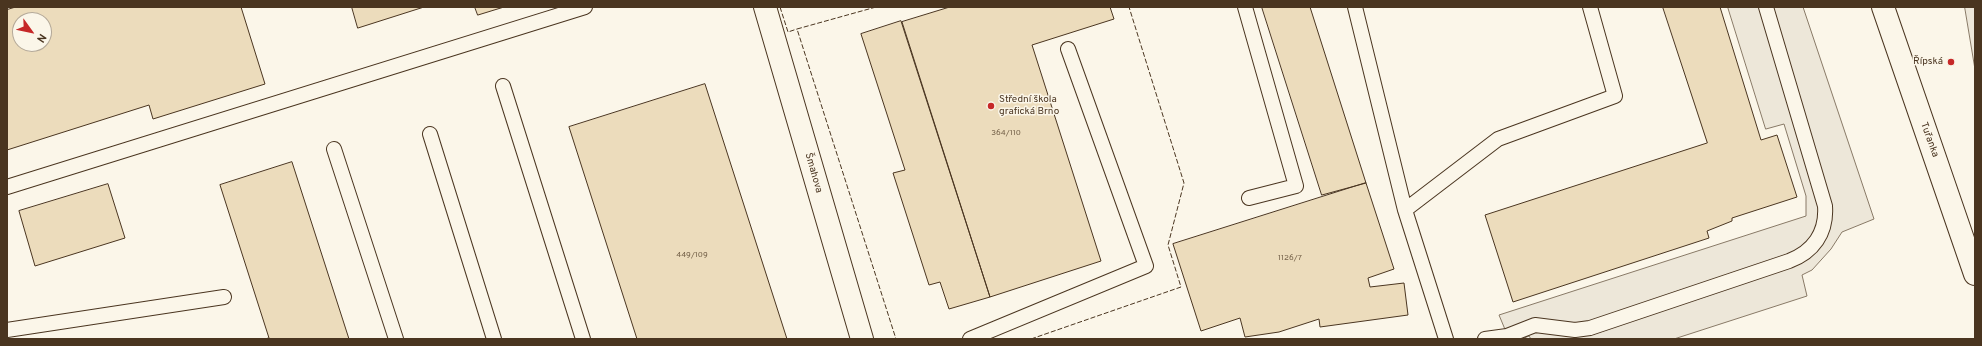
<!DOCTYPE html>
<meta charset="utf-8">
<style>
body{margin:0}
#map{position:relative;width:1982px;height:346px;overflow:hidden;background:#fbf6e9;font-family:Overpass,sans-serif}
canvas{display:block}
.frame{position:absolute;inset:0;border:8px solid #4a3520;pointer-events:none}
.north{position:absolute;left:12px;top:12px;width:40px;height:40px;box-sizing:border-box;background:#fbf6e9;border:1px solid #b4a999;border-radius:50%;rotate:123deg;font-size:11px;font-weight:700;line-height:16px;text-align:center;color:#4a3520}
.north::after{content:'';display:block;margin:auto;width:14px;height:18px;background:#c62828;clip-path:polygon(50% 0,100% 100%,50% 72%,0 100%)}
</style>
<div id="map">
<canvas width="1982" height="346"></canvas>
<div class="frame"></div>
<div class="north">N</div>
</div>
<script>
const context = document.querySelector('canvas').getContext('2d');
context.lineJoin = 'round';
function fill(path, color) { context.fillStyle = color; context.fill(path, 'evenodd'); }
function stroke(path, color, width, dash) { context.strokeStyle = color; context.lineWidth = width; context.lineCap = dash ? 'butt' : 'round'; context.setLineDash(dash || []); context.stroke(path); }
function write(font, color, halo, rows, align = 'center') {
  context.font = font + ' Overpass,sans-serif'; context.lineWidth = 3; context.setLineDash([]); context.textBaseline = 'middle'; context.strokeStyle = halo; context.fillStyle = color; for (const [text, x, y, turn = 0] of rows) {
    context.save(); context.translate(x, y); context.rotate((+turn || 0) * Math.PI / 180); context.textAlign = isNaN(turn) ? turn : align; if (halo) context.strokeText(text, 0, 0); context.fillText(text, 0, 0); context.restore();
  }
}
const parking = new Path2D(`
 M1728 7H1803L1874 219 1842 232 1831 249 1812 270 1802 275 1807 296 1674 339H1531L1529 336 1522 339H1509L1499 315 1806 216V196L1784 124 1766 129Z
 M1965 7H1975V69Z`);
const building = new Path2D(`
 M16 7H241L265 84 153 119 149 105 7 150V10ZM20 20H44V44H20Z
 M352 7H424L358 28Z
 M475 7H504L478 15Z
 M950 7H1110L1114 19 1032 45 1101 261 990 297 902 22Z
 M1262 7H1310L1366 183 1322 195Z
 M1663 7H1720L1761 140 1777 135 1797 197 1732 218V221L1707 231 1709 238 1513 302 1485 215 1707 143Z
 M901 21 990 297 949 309 940 282 929 285 893 173 905 170 861 34Z
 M705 84 787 339H637L569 127Z
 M292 162 349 339H264L269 338 220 185Z
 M1366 183 1394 269 1368 278 1370 287 1404 283 1408 315 1320 327 1319 319 1279 332 1245 337 1240 318 1201 331 1173 244Z
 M108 184 125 238 35 266 19 211Z`);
const lane = new Path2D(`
 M1245 7 1296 186 1249 198
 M1355 7 1405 210 1446 339
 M503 86 583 339
 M430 134 494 339
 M334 149 396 339
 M7 187 585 7
 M1405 210 1498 139 1615 96 1590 7
 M7 330 224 297
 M970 339 1146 266 1068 49
 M1485 339 1507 336 1535 325 1575 330 1590 328 1789 261C1813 252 1827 233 1825 206L1766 7`);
const street = new Path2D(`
 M765 7 862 339`);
const secondary = new Path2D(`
 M1883 7 1975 274`);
const fence = new Path2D(`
 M780 7 788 32 797 29
 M876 7 797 29 896 339
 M1031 339 1181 287 1168 245 1184 183 1129 7`);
const markers = [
 [1951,62,4,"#c62828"],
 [991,106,4,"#c62828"]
];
const numberNames = [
 ["364/110",1006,133],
 ["449/109",692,255],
 ["1126/7",1290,258]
];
const poiNames = [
 ["Řípská",1943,62],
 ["Střední škola",999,100,"left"],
 ["grafická Brno",999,112,"left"]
];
const streetNames = [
 ["Tuřanka",1929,140,70],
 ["Šmahova",813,173,74]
];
fill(parking, '#ede7d9');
stroke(parking, '#887966', 1);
fill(building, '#ecdcbc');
stroke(building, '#4a3520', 1);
stroke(lane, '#4a3520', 16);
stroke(street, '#4a3520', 24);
stroke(secondary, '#4a3520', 24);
stroke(lane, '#fbf6e9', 14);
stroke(street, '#fbf6e9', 22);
stroke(secondary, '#fbf6e9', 22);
stroke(fence, '#4a3520', 1, [5, 2]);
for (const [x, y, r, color] of markers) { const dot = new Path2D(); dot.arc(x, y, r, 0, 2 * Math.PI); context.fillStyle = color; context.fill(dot); stroke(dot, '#fbf6e9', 1.5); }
write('8px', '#725f47', null, numberNames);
write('10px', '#4a3520', '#fbf6e9', poiNames, 'right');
write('10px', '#4a3520', '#fbf6e9', streetNames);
</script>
